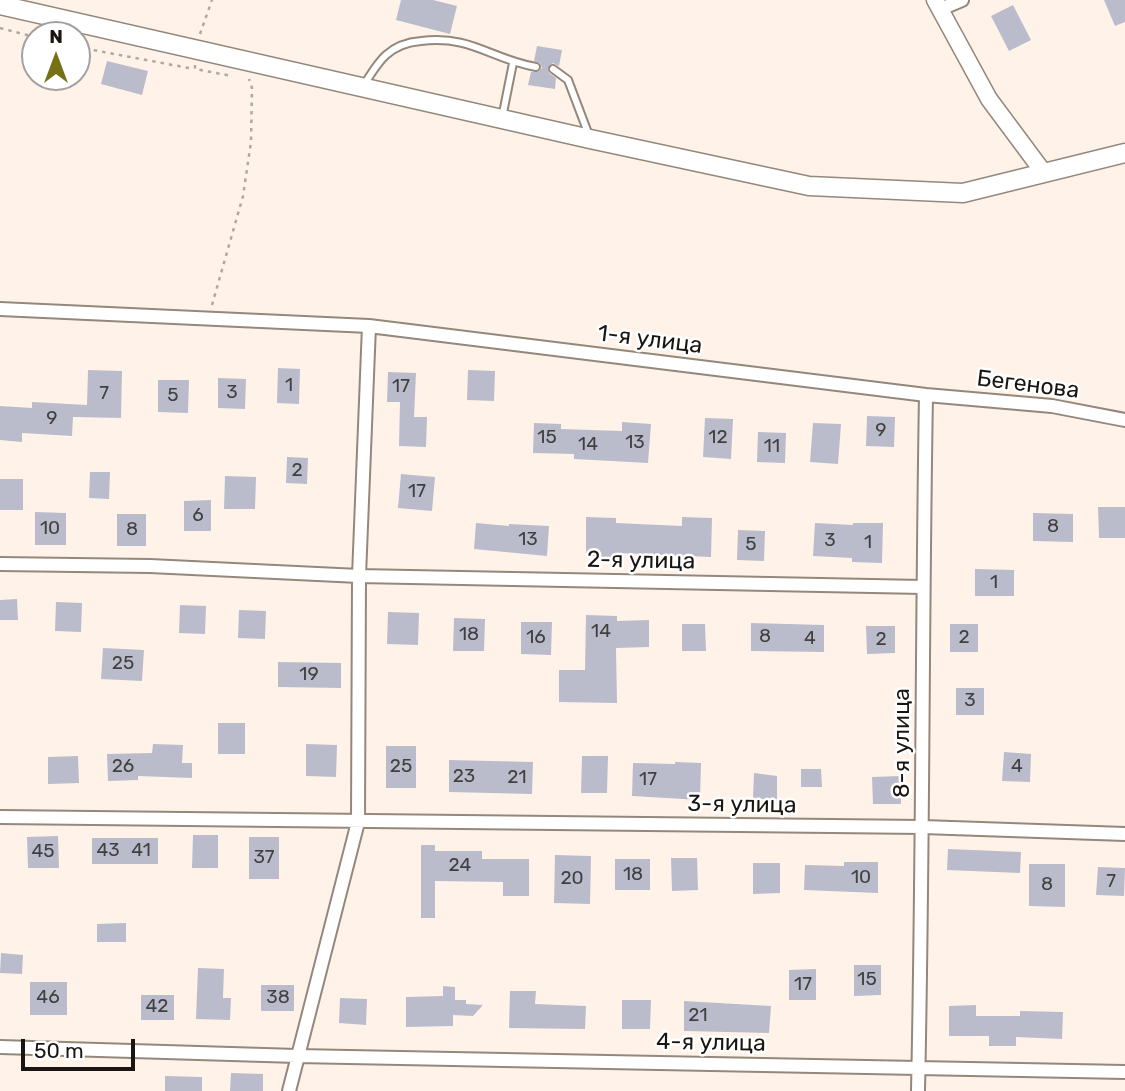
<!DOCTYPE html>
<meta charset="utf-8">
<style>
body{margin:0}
#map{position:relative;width:1125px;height:1091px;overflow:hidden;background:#fff3e9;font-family:Rubik,sans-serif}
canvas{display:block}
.north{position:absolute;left:21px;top:21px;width:70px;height:70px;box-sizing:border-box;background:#fff;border:2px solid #a3a1a0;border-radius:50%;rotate:0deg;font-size:19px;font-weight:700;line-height:28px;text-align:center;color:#1a1511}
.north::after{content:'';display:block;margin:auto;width:24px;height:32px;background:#757114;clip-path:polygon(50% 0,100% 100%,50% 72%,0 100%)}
.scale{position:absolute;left:21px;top:1039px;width:114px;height:32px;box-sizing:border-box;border:4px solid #1a1511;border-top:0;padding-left:9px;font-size:21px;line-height:24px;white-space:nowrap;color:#1a1511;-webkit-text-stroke:5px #fff;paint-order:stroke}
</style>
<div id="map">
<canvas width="1125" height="1091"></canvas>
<div class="north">N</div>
<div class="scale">50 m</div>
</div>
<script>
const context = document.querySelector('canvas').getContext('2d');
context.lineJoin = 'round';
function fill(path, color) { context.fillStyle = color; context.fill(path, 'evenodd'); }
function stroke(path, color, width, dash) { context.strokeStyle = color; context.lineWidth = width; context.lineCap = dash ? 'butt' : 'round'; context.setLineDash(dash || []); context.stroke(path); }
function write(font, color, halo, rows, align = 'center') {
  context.font = font + ' Rubik,sans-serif'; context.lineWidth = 5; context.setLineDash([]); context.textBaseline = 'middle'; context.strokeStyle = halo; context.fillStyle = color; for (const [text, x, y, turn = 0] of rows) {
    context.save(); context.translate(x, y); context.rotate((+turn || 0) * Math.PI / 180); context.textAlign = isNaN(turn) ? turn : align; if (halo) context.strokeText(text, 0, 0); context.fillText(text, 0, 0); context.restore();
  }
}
const building = new Path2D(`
 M401 0H433L457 6 450 34 396 20Z
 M1104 0H1125V22L1115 26Z
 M1013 5 1031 40 1009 51 991 16Z
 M537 46 562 50 559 66 553 63 548 68 549 73 556 78 555 89 528 85 531 72H538L542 68 540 63 534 61Z
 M107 61 148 71 142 95 101 84Z
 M278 368 300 369 299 404 277 403Z
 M88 370 122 371 121 418 73 417 72 436 22 433V442L0 440V406L32 408V402L87 405Z
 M468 370 495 371 494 401 467 400Z
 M388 372 416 373 414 417H427L426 447 399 446 400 402H387Z
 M218 378 246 379 245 409 218 408Z
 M158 380H189L188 413 158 412Z
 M867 416 895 417 894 447 866 446Z
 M705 418 733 419 731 459 703 457Z
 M622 422 651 424 648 463 574 459V454L533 453 534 423 561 424V429L622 431Z
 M813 423 841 424 838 464 810 462Z
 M758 432 786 433 785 463 757 462Z
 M287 457 308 458 307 484 286 483Z
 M90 472H110L109 499 89 498Z
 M401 474 435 477 432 511 398 508Z
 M225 476 256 477 255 509H224Z
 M0 479H23V510H0Z
 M211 500V531H184V501Z
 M1098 507H1125V538H1099Z
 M35 512 66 513V545H35Z
 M1033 513 1073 514V542L1033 541Z
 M117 514H146V546H117Z
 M586 517 616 518V523L682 526V517L712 518 711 557 616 553V557H586Z
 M476 523 509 526V524L549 526 547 556 474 549Z
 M815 523 853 525V523H883L882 563 852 562V558L813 556Z
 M738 530 765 531 764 561 737 560Z
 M975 569 1014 570V596H975Z
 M17 599 18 620H0V600Z
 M56 602 82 603 81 632 55 631Z
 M180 605 206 606 205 634 179 633Z
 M239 610 266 611 265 639 238 638Z
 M388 612 419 613 418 645 387 644Z
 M586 615 617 616V621L649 620V647L616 648 617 703 559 702V670H585Z
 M454 618 485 619 484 651H453Z
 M521 622H552L551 655 521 654Z
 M751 623 824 625V652L751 651Z
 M682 624H705L706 651H682Z
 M950 624H978V652H950Z
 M866 626H895V653L867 654Z
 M103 648 144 650 142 681 101 679Z
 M278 662 341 663V688L278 687Z
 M956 688H984V715H956Z
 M218 723H245V754H218Z
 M153 744 183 745 182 763H192V778L138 776V780L108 781 107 754 152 753Z
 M306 744 337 745 336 777 306 776Z
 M386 746H416V788H386Z
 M1004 752 1031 754 1030 782 1002 781Z
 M78 756 79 783 48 784V757Z
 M582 756H608L607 793H581Z
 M449 760 533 762 532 794 449 792Z
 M675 762 701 763 700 800 632 796 633 763 675 764Z
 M801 769H821L822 787H801Z
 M754 773 777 776V799H753Z
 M901 776V804H873L872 777Z
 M193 835H218V868H192Z
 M58 836 59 868H28L27 837Z
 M249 837H279V879H249Z
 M92 838H158V864H92Z
 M421 845H435V851H482V859H529V896H503V882L435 881V918H421Z
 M948 849 1021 852 1020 873 947 870Z
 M555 855 591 856 590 904 554 903Z
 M671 858H697L698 890 672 891Z
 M615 859H650V890H615Z
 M844 862H878V893L804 890 805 865 844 866Z
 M753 863H780V893L753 894Z
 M1029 864H1065V907L1029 906Z
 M1098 867 1125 868 1124 896 1096 895Z
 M126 923V942H97V924Z
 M1 953 23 955 22 974 0 973Z
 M854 965H881V995L854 996Z
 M198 968 224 969 223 998H231L230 1020 196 1019Z
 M816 969V1000H789V970Z
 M30 982H67V1015H30Z
 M261 985H294V1011H261Z
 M443 986 455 987V1000H466V1004L483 1005 473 1016 453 1015V1026L406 1027V997L443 996Z
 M510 991H536L535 1004 586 1006 585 1029 509 1028Z
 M141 995H174V1020H141Z
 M340 998 367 999 366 1025 339 1023Z
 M622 1000H651L650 1029H622Z
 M684 1001 771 1006 769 1033 684 1031Z
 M976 1005V1016H1020V1011L1063 1012 1062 1039 1016 1037V1046H989V1036H949V1006Z
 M231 1073 263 1074V1091H230Z
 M165 1076 202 1077V1091H165Z`);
const path = new Path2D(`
 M0 28 35 37
 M200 34 212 0
 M77 47 194 69
 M195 65V69L232 76
 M212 305 243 196 251 142 252 88 249 79`);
const service = new Path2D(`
 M553 69 568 80 590 138
 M363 86C370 76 377 63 386 55 396 46 408 42 421 41 472 35 490 59 536 67
 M502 118 513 63`);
const minor = new Path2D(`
 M941 9 962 0
 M0 309 369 326 926 395 1052 406 1125 420
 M0 564 150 566 359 576 923 587
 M0 817 923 827 1125 834
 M0 1047 297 1056 1125 1072
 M289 1091 358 822 359 576 369 326
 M918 1091C923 859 922 627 926 395`);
const tertiary = new Path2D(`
 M935 0 989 99 1044 173`);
const secondary = new Path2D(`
 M0 5 590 139 809 186 963 193 1125 153`);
const numberNames = [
 ["1",289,386],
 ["17",401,387],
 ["3",232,393],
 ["7",104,394],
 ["5",173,396],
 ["9",52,419],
 ["9",881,431],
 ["15",547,438],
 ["12",718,438],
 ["13",635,443],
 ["14",588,445],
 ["11",772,447],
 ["2",297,471],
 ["17",417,492],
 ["6",198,516],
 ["8",1053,527],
 ["10",50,529],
 ["8",132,530],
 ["13",528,540],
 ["3",830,541],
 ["1",868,543],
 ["5",751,545],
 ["1",994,583],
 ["14",601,632],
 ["18",469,635],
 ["8",765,637],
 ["16",536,638],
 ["2",964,638],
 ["4",810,639],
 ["2",881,640],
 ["25",123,664],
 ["19",309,675],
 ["3",970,701],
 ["26",123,767],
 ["25",401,767],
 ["4",1017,767],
 ["23",464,777],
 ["21",517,778],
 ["17",648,780],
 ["43",108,851],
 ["41",141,851],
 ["45",43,852],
 ["37",264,858],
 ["24",460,866],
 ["18",633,875],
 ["10",861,878],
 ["20",572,879],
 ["7",1111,882],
 ["8",1047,885],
 ["15",867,980],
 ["17",803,985],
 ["46",48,998],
 ["38",278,998],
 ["42",157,1007],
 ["21",698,1016]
];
const streetNames = [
 ["1-я улица",650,340,7],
 ["Бегенова",1028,385,7],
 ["2-я улица",641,561,1],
 ["8-я улица",902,743,-90],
 ["3-я улица",742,805,1],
 ["4-я улица",711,1043,1]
];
fill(building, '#babccc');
stroke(service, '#94877b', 10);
stroke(minor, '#94877b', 16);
stroke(tertiary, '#94877b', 19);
stroke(secondary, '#94877b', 21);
stroke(path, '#b1a79f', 2.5, [3.5, 5]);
stroke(service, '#fff', 6);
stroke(minor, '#fff', 12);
stroke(tertiary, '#fff', 16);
stroke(secondary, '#fff', 18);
write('19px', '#423f40', null, numberNames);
write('23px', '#1a1511', '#fff', streetNames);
</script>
